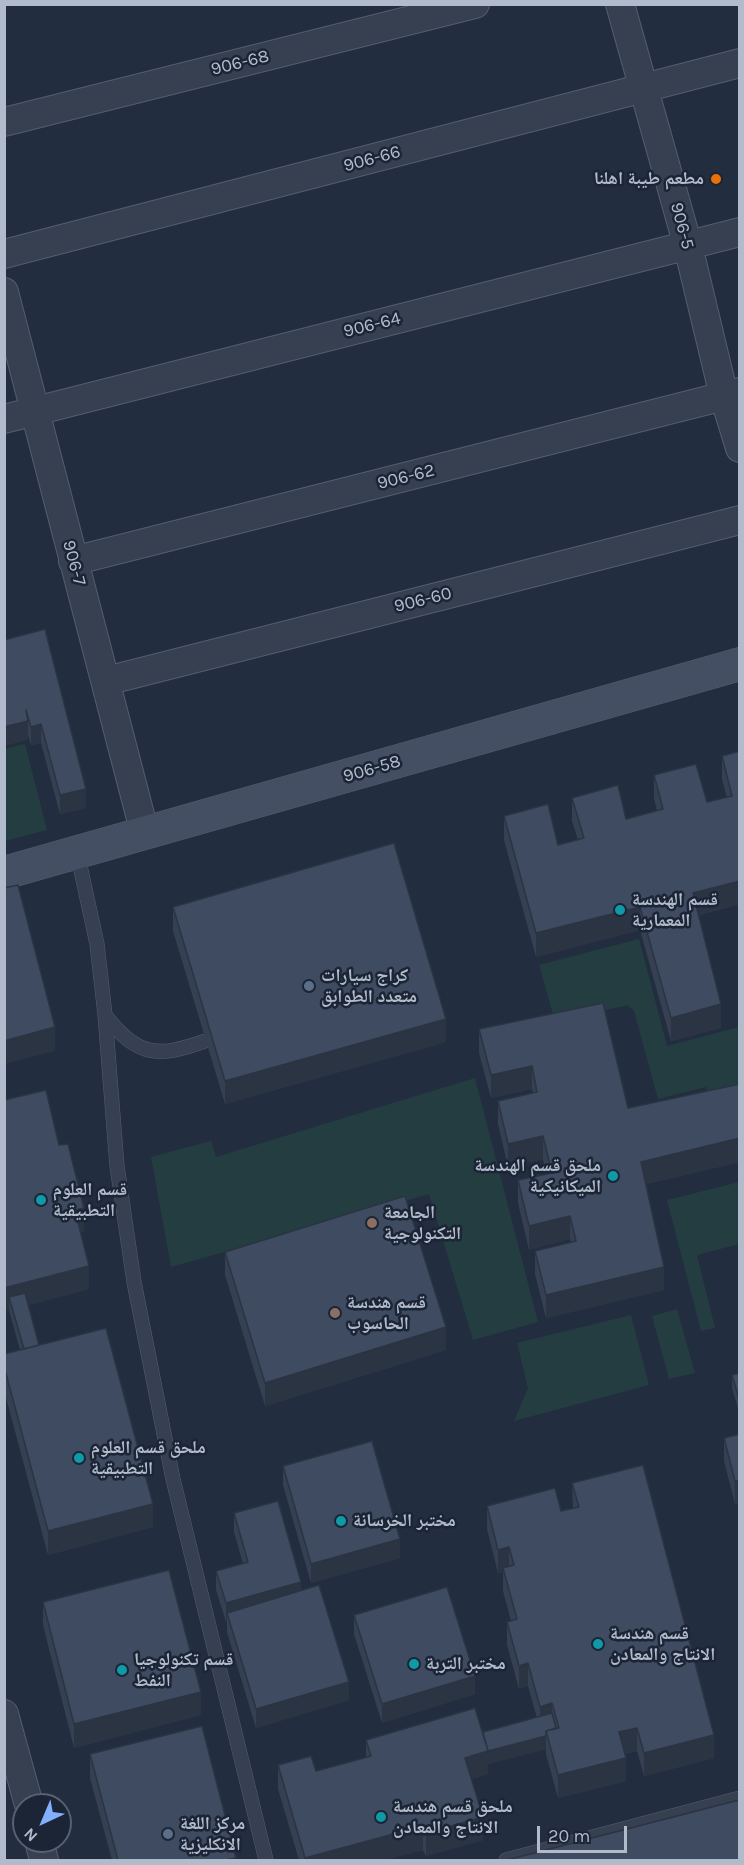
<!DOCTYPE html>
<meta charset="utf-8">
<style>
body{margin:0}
#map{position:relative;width:744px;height:1865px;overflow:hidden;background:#222e40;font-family:Karla,sans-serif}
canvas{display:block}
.frame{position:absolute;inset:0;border:6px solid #b2bbcb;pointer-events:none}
.north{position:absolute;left:12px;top:1793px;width:60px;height:60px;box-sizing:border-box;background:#1b2535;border:2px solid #576171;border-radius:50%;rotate:224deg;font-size:16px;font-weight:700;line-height:24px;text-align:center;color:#b2bbcb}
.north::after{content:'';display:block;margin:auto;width:21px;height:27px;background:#83afff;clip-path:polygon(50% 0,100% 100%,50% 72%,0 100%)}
.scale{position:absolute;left:537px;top:1826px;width:90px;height:27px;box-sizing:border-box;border:3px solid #b2bbcb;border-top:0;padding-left:8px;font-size:18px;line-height:21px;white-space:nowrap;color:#b2bbcb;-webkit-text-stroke:4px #1b2535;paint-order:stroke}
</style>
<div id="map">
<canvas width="744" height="1865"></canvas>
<div class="frame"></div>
<div class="north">N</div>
<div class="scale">20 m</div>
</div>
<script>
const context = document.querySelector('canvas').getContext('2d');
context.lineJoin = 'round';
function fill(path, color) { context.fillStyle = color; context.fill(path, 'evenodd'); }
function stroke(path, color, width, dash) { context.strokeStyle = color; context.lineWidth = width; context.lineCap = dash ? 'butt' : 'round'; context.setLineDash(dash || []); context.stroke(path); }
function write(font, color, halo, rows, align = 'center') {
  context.font = font + ' Karla,"Noto Naskh Arabic",sans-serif'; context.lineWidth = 5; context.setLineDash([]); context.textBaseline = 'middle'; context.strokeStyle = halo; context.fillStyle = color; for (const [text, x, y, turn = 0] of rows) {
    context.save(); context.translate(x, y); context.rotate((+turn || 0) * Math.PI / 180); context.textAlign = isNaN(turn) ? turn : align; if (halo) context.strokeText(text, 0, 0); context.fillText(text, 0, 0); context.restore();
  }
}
const green = new Path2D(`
 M25 744 47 830 5 841V749Z
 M639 939 667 1046 739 1027V1097L711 1104 706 1087 658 1099 634 1011 628 1005 555 1021 539 965Z
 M475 1078 538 1322 473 1340 429 1194 171 1267 151 1157 211 1141 216 1157Z
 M739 1182V1244L697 1255 715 1328 701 1331 667 1200Z
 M677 1309 695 1373 669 1379 652 1316Z
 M631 1315 649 1385 514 1421 528 1388 517 1343Z`);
const lane = new Path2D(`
 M77 852 97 944 105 1015 117 1166 134 1282 173 1479 266 1860
 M105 1015C137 1057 158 1058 205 1041
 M506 1860 740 1798`);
const street = new Path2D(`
 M620 4 688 246 724 396 740 448
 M4 122 475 4
 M4 254 740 63
 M4 292 145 834
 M4 419 740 232
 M73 561 740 392
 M106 681 740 520
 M4 1714 29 1805
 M39 1841 44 1860`);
const secondary = new Path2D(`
 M4 873 740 664`);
const wall = new Path2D(`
 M4 640 86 808 60 814 41 743 31 745 28 735V740Z
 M740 751V904L699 915 721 1028 671 1041 640 930 536 957 504 840V816L558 845 578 840 572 821V798L626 819 657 811 654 798V775L707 802 727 798 722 779V756Z
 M173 907 446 1042 225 1104 173 931Z
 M479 1029 628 1108 740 1084V1162L646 1184 664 1290 546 1318 535 1274V1251L571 1242 570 1239 529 1250 518 1203V1180L546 1174 543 1159 508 1167 498 1124V1101L533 1093 532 1089 491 1098 479 1053Z
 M4 1100 59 1145 84 1231 81 1232 89 1289 28 1305 39 1345 153 1527 48 1555 4 1390V1354L20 1350 9 1310 4 1311Z
 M225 1252 446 1350 265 1406 225 1275Z
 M740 1373V1415L732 1388V1375Z
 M740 1434V1503L735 1504 724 1461V1438Z
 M283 1466 400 1558 311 1583 283 1485Z
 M572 1483 714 1758 644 1776 637 1751 625 1754 626 1781 558 1798 546 1754V1749L488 1764V1774L471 1779 483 1840 426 1856 423 1850 383 1860H299L278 1789V1765L316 1771 366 1758V1740L483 1732 537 1718 528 1686 519 1689 507 1645V1622L511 1621 503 1591V1572L498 1573 487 1529V1506L561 1511 573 1508Z
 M234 1513 301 1591 349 1700 256 1728 227 1632V1621L226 1622 216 1590V1571L243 1564 234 1532Z
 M43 1602 201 1715 74 1748 43 1625Z
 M354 1615 475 1694 382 1723 354 1634Z
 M90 1754 236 1860H112L90 1778Z`);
const shadedWall = new Path2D(`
 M28 721V740L4 746V727Z
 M41 724V743L31 745V727Z
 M86 789V808L60 814V795Z
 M740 881V904L693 916V893Z
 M640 907V930L536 957V933Z
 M721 1004V1028L671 1041V1018Z
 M446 1019V1042L225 1104V1081Z
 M55 1027V1051L4 1064V1041Z
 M532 1066V1089L491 1098V1075Z
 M543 1136V1159L508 1167V1144Z
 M740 1138V1162L641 1185V1162Z
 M84 1208V1231L75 1234V1210Z
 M570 1216V1239L529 1250V1226Z
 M89 1266V1289L12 1309 9 1297V1310L4 1311V1288Z
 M664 1267V1290L546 1318V1295Z
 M446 1327V1350L265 1406V1383Z
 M740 1480V1503L735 1504V1481Z
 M153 1504V1527L48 1555V1531Z
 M400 1539V1558L311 1583V1564Z
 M509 1547V1571L503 1568V1572L498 1573V1550Z
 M301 1582V1600L227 1613V1621L226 1622V1603Z
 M528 1663V1686L519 1689V1666Z
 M475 1676V1694L382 1723V1704Z
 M349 1682V1700L256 1728V1709Z
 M201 1692V1715L74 1748V1724Z
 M552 1703V1727L540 1730V1707Z
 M637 1728V1751L619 1755V1732Z
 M714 1735V1758L644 1776V1753Z
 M546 1736V1749L488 1764V1774L465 1781V1758L488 1751Z
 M626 1758V1781L558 1798V1775Z
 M483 1817V1840L426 1856V1833Z
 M423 1826V1850L383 1860H305V1858Z`);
const building = new Path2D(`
 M45 629 86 789 60 795 41 724 31 727 26 710 28 721 4 727V640Z
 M740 751V881L693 893 721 1004 671 1018 640 907 536 933 504 816 548 804 558 845 584 838 572 798 618 785 626 819 663 809 654 775 696 764 707 802 732 796 722 756Z
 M394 843 446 1019 225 1081 173 907Z
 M18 885 55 1027 4 1041V888Z
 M603 1003 628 1108 740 1084V1138L641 1162 664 1267 546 1295 535 1251 576 1241 570 1216 529 1226 518 1180 552 1173 543 1136 508 1144 498 1101 537 1092 532 1066 491 1075 479 1029Z
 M46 1090 59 1145 68 1144 84 1208 75 1210 89 1266 4 1288V1100Z
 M405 1196 446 1327 265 1383 225 1252Z
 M25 1293 39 1345 24 1349 9 1297Z
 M106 1328 153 1504 48 1531 4 1366V1354Z
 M740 1373V1402L732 1375Z
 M740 1434V1480L735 1481 724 1438Z
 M372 1441 400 1539 311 1564 283 1466Z
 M643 1465 714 1735 644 1753 637 1728 619 1732 626 1758 558 1775 546 1731 559 1728 552 1703 540 1707 528 1663 519 1666 507 1622 517 1619 503 1568 514 1565 509 1547 498 1550 487 1506 555 1488 561 1511 579 1507 572 1483Z
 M278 1501 301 1582 226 1603 216 1571 248 1562 234 1513Z
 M169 1570 201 1692 74 1724 43 1602Z
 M319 1585 349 1682 256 1709 227 1613Z
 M447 1587 475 1676 382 1704 354 1615Z
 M475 1708 488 1751 465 1758 483 1817 426 1833 423 1826 305 1858 278 1765 311 1756 316 1771 371 1756 366 1740Z
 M552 1713 556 1728 546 1731V1736L488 1751 483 1732Z
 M202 1726 236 1858 225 1860H118L90 1754Z
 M739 1800 740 1860H507Z`);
const markers = [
 [716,179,6,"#e8710a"],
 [620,910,6,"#0f9aa8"],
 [309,986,6,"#5c6f8a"],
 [613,1176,6,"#0f9aa8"],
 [41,1200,6,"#0f9aa8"],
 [372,1223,6,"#8d6e63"],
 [335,1313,6,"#8d6e63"],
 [79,1458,6,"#0f9aa8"],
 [341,1521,6,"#0f9aa8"],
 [598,1644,6,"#0f9aa8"],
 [414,1664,6,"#0f9aa8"],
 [122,1670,6,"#0f9aa8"],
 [381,1817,6,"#0f9aa8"],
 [168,1834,6,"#5c6f8a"]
];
const streetNames = [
 ["906-68",240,63,-14],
 ["906-66",372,159,-15],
 ["906-5",682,226,75],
 ["906-64",372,325,-14],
 ["906-62",406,477,-14],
 ["906-7",74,563,75],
 ["906-60",423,600,-14],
 ["906-58",372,769,-16]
];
const poiNames = [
 ["مطعم طيبة اهلنا",704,179,"right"],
 ["قسم الهندسة",632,900],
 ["المعمارية",632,921],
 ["كراج سيارات",321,976],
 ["متعدد الطوابق",321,997],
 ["ملحق قسم الهندسة",601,1166,"right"],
 ["الميكانيكية",601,1187,"right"],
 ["قسم العلوم",53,1190],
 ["التطبيقية",53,1211],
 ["الجامعة",384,1213],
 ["التكنولوجية",384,1234],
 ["قسم هندسة",347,1303],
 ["الحاسوب",347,1324],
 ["ملحق قسم العلوم",91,1448],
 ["التطبيقية",91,1469],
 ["مختبر الخرسانة",353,1521],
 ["قسم هندسة",610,1634],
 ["الانتاج والمعادن",610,1655],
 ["قسم تكنولوجيا",134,1660],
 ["النفط",134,1681],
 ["مختبر التربة",426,1664],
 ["ملحق قسم هندسة",393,1807],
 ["الانتاج والمعادن",393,1828],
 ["مركز اللغة",180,1824],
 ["الانكليزية",180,1845]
];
fill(green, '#243d41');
stroke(lane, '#545e6e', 15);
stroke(street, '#545e6e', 30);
stroke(secondary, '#545e6e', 34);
stroke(lane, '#364050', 14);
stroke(street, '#364050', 28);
stroke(secondary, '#444f63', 33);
fill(wall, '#354053');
fill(shadedWall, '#2b3443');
fill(building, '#3e4b60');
stroke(building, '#2b3443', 1.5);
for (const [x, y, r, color] of markers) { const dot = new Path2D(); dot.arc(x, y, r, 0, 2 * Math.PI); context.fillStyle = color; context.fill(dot); stroke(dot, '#1b2535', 2); }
write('18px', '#b2bbcb', '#1b2535', streetNames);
write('bold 18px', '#b2bbcb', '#1b2535', poiNames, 'left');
</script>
